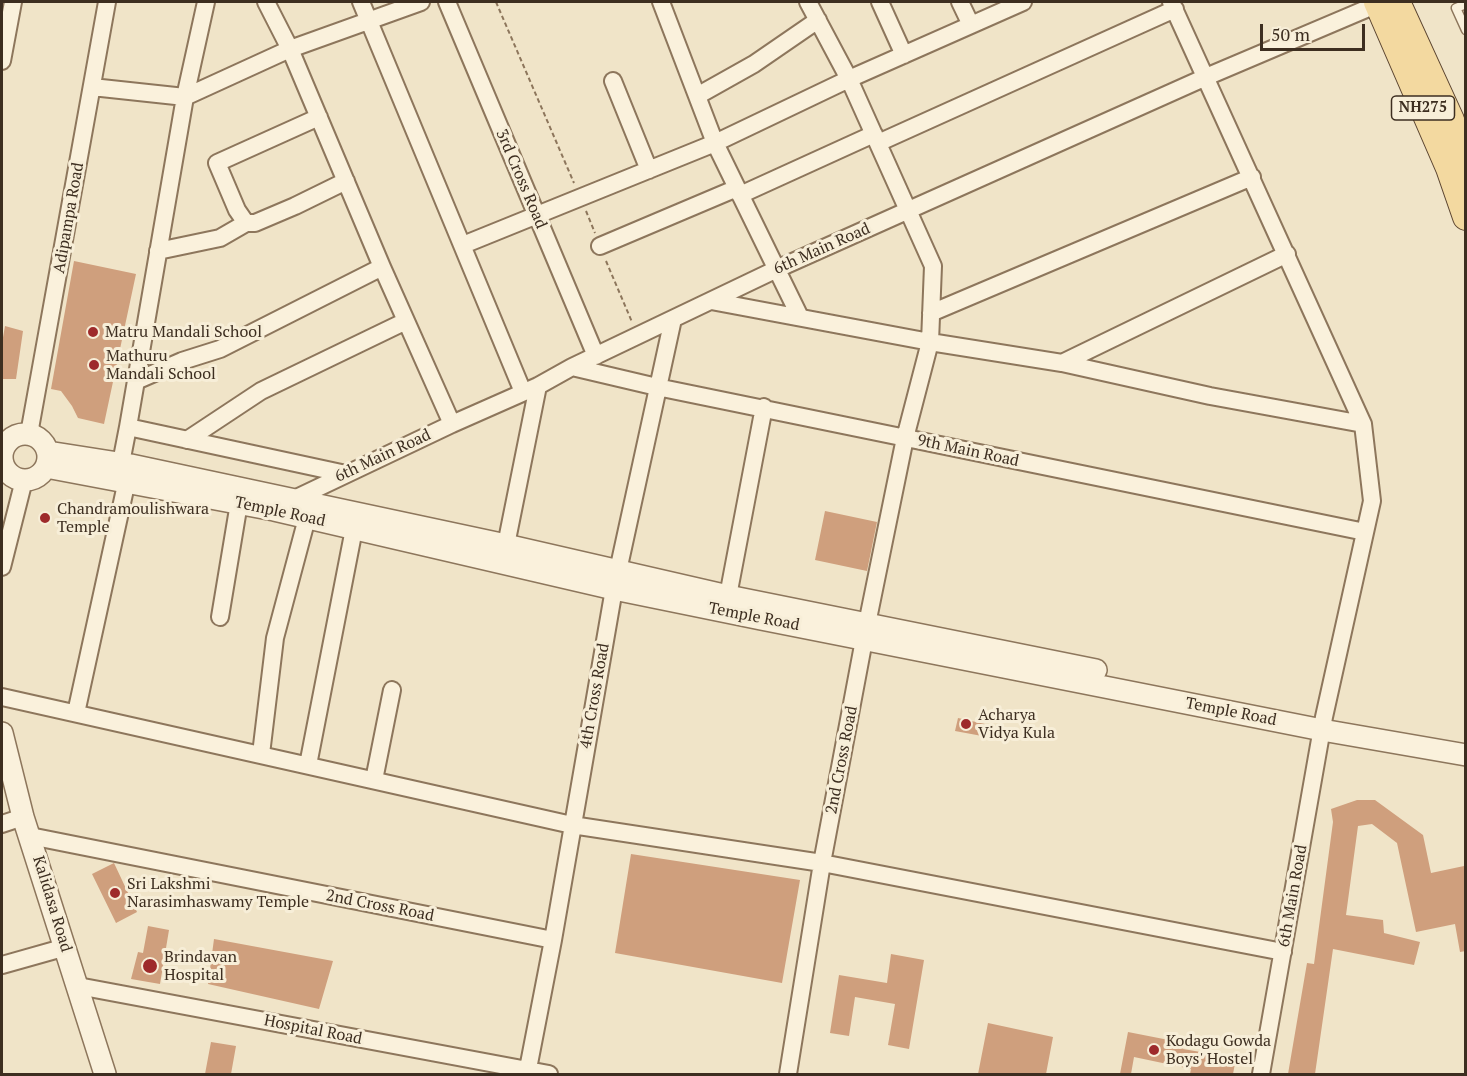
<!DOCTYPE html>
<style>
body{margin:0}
#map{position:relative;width:1467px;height:1076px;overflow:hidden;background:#f0e4c8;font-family:"PT Serif",serif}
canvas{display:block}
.frame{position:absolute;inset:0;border:3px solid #3d2e20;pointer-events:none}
.scale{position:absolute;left:1260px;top:24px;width:105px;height:27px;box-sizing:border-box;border:3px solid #3d2e20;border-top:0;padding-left:8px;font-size:18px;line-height:21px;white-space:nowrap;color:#3d2e20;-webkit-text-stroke:4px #f7eed8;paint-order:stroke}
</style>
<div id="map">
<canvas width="1467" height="1076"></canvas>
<div class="frame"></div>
<div class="scale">50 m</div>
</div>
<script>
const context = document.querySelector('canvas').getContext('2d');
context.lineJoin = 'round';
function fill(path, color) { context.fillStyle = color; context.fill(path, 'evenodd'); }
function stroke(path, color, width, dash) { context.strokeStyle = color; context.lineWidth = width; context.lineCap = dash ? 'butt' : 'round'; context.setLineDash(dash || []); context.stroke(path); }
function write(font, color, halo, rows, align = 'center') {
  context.font = font + ' "PT Serif",serif'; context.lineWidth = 6; context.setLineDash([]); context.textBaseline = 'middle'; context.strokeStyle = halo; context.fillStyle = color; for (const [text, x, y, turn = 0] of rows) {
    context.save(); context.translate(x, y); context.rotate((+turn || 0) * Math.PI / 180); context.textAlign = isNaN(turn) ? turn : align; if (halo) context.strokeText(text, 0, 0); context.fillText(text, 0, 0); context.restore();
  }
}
const building = new Path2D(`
 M74 261 136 274 104 424 78 418 72 406 61 391 51 389Z
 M5 326 23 331 16 379H2V343Z
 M825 511 877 522 867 571 815 560Z
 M958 718 985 724 982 736 955 731Z
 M1357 800H1375L1423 835 1431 873 1464 866 1466 951 1460 952 1455 924 1416 932 1397 843 1372 824 1358 826 1346 915 1383 920 1384 933 1420 942 1414 965 1333 949 1315 1074H1288L1307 963 1314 964 1333 822 1331 809Z
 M631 854 800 880 782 983 615 953Z
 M114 863 137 912 116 923 92 874Z
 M148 926 169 930 160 984 131 979 138 952 143 953Z
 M214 939 333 961 319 1009 208 984Z
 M891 954 924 960 909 1049 888 1045 895 1004 855 997 849 1036 830 1033 839 975 887 983Z
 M988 1023 1053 1037 1046 1074H978Z
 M1128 1032 1184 1043 1183 1049 1236 1058 1233 1074H1190L1191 1069 1134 1057 1131 1074H1120Z
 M211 1042 236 1046 231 1074H205Z`);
const path = new Path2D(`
 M496 2 574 183
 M586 211 595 233
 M606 261 632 322`);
const service = new Path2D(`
 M1466 4 1456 8 1466 30`);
const minor = new Path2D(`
 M206 2 185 97 128 427 346 474
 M266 2 290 49 382 267 452 424
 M361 2 523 392
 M447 2 596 356
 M661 2 715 143 800 317
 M880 2 904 55
 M960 2 971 25
 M1171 2 1363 424 1372 501 1324 717 1261 1074
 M2 61 13 2
 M613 81 649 170
 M92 87 185 97 290 49 421 2
 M697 96 754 64 818 20
 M878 143 1175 9
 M740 195 874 134
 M246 223 237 210 217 163 319 117
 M463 245 715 143 849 79 1023 2
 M600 246 737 188
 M158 251 220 238 246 223H255L295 206 346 181
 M711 301 930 342 1062 363 1210 396 1363 424
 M931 313 1252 177
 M1062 363 1287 254
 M572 367 657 387 1365 532
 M136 381 182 361 220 349 382 267
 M29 434 107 2
 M187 440 261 391 406 321
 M121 463 128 427
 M288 502 452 424 538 386 572 367 777 269 1206 77 1378 4
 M506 545 538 386
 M2 567 24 480
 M728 596 764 407
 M220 617 239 503
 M2 697 572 825 822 863 1283 952
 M76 713 129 471
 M261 754 275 638 307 518
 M308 765 354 529
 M374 780 392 690
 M2 824 23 817
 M30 836 553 940
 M2 965 66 947
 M78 986 549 1074
 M527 1074 553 940 614 589 673 319
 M788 1074 822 863 867 624 905 438 930 342 933 266 849 79 808 2`);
const tertiary = new Path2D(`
 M2 457a23 23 0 1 1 46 0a23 23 0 1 1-46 0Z
 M48 452 131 465 506 545 728 596 1096 670
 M46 467 274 510 614 589 761 619 1322 730 1466 755
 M2 733 23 817 105 1074`);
const primary = new Path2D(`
 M1377 2 1449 168 1466 217
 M1397 2 1451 120 1466 162`);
const markers = [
 [93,332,6,"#9e2a2b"],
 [94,365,6,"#9e2a2b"],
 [45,518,6,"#9e2a2b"],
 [966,724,6,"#9e2a2b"],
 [115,893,6,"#9e2a2b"],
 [150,966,8,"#9e2a2b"],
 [1154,1050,6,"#9e2a2b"]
];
const shields = [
 [1423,108,63]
];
const shieldNames = [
 ["NH275",1423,108]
];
const streetNames = [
 ["3rd Cross Road",521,179,67],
 ["Adipampa Road",69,218,-80],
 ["6th Main Road",822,249,-24],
 ["9th Main Road",968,451,12],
 ["6th Main Road",383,456,-25],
 ["Temple Road",280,512,12],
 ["Temple Road",754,617,11],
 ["4th Cross Road",595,696,-80],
 ["Temple Road",1231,712,11],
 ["2nd Cross Road",842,760,-79],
 ["6th Main Road",1293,896,-80],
 ["Kalidasa Road",52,904,73],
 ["2nd Cross Road",380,906,11],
 ["Hospital Road",313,1030,11]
];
const poiNames = [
 ["Matru Mandali School",105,332],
 ["Mathuru",106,356],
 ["Mandali School",106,374],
 ["Chandramoulishwara",57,509],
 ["Temple",57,527],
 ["Acharya",978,715],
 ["Vidya Kula",978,733],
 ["Sri Lakshmi",127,884],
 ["Narasimhaswamy Temple",127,902],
 ["Brindavan",164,957],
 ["Hospital",164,975],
 ["Kodagu Gowda",1166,1041],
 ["Boys' Hostel",1166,1059]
];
fill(building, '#cf9f7d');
stroke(service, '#8d765c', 11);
stroke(minor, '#8d765c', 20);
stroke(tertiary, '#8d765c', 24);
stroke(primary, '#5b4430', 28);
stroke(path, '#8d765c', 2, [4.5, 3]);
stroke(service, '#faf1dc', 8);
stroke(minor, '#faf1dc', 16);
stroke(tertiary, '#faf1dc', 21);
stroke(primary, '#f3d9a0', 26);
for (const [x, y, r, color] of markers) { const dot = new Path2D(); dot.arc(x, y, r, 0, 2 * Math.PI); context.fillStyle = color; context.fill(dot); stroke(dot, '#f7eed8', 2); }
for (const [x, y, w] of shields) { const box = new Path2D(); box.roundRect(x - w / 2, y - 12, w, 24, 4.5); context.fillStyle = '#f7eed8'; context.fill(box); stroke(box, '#3d2e20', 1.5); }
write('bold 15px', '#3d2e20', null, shieldNames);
write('16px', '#3d2e20', '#f7eed8', streetNames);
write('16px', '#3d2e20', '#f7eed8', poiNames, 'left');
</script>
